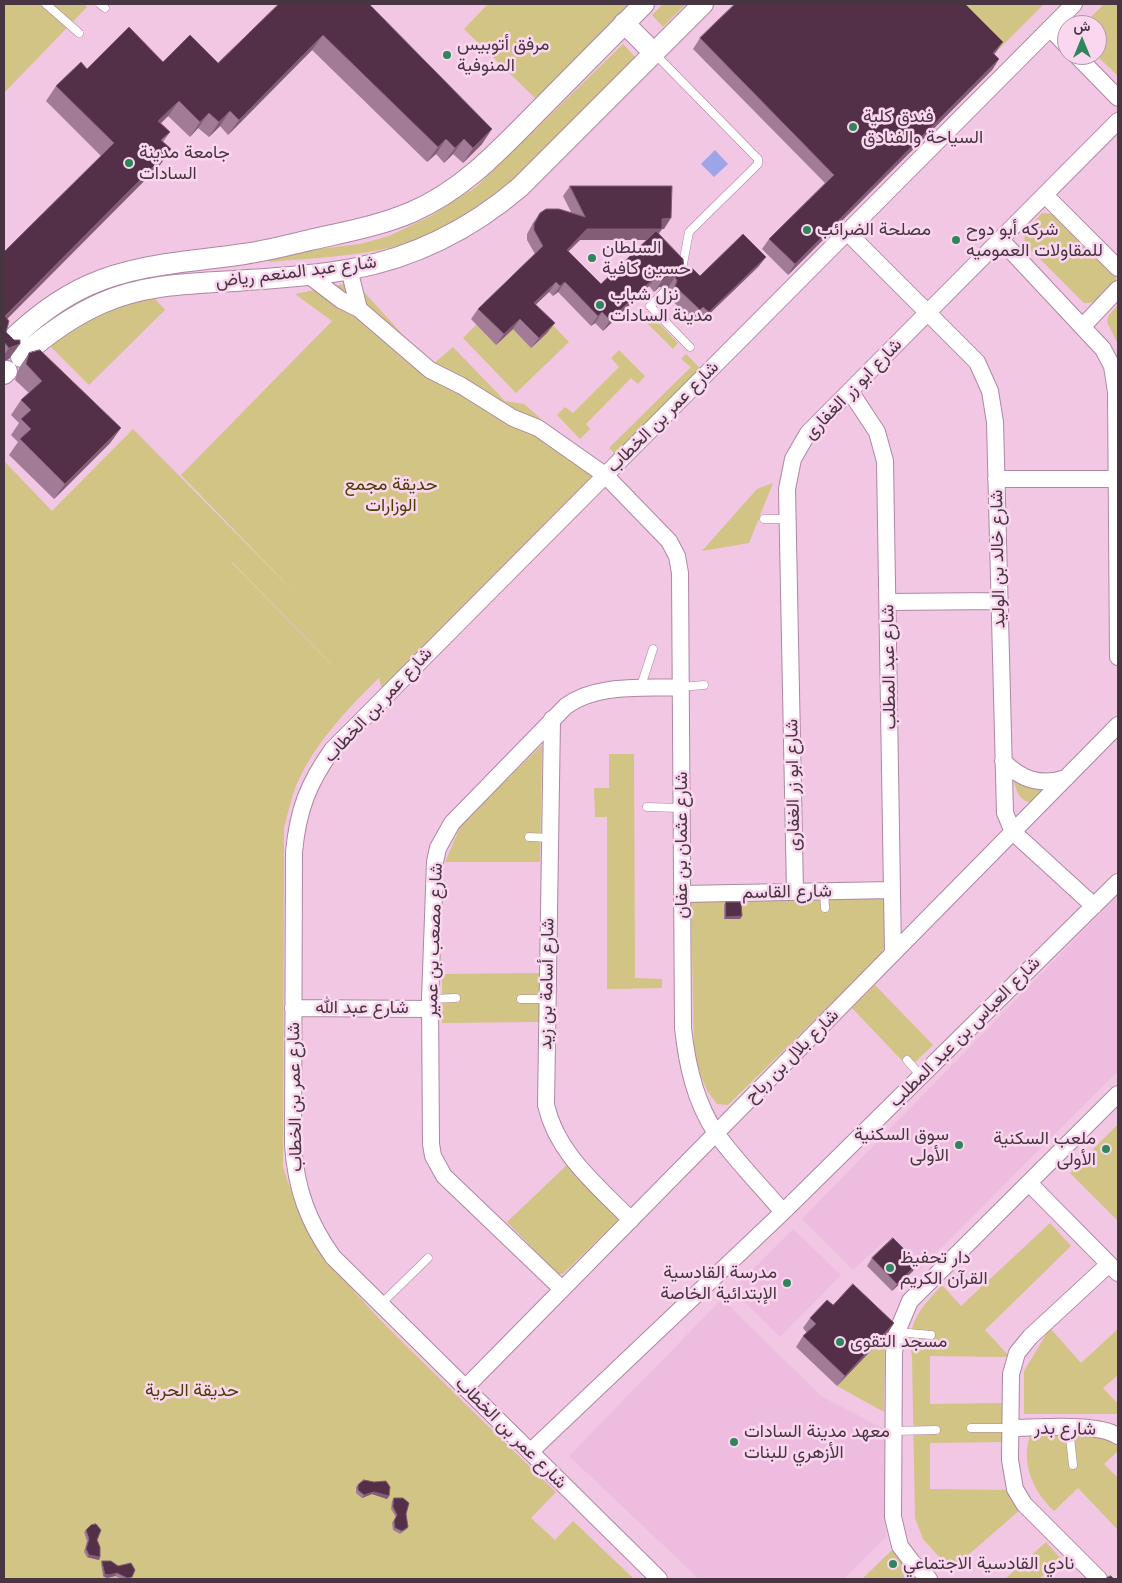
<!DOCTYPE html>
<meta charset="utf-8">
<style>
body{margin:0}
#map{position:relative;width:1122px;height:1583px;overflow:hidden;background:#f2c7e3;font-family:Montserrat,Vazirmatn,sans-serif}
canvas{display:block}
.frame{position:absolute;inset:0;border:5px solid #473641;pointer-events:none}
.north{position:absolute;left:1057px;top:15px;width:50px;height:50px;box-sizing:border-box;background:#fad7ee;border:1px solid #b297a9;border-radius:50%;rotate:0deg;font-size:14px;font-weight:700;line-height:20px;text-align:center;color:#473641}
.north::after{content:'';display:block;margin:auto;width:18px;height:22px;background:#2d865c;clip-path:polygon(50% 0,100% 100%,50% 72%,0 100%)}
</style>
<div id="map">
<canvas width="1122" height="1583"></canvas>
<div class="frame"></div>
<div class="north">ش</div>
</div>
<script>
const context = document.querySelector('canvas').getContext('2d');
context.lineJoin = 'round';
function fill(path, color) { context.fillStyle = color; context.fill(path, 'evenodd'); }
function stroke(path, color, width, dash) { context.strokeStyle = color; context.lineWidth = width; context.lineCap = dash ? 'butt' : 'round'; context.setLineDash(dash || []); context.stroke(path); }
function write(font, color, halo, rows, align = 'center') {
  context.font = font + ' Montserrat,Vazirmatn,sans-serif'; context.lineWidth = 5; context.setLineDash([]); context.textBaseline = 'middle'; context.strokeStyle = halo; context.fillStyle = color; for (const [text, x, y, turn = 0] of rows) {
    context.save(); context.translate(x, y); context.rotate((+turn || 0) * Math.PI / 180); context.textAlign = isNaN(turn) ? turn : align; if (halo) context.strokeText(text, 0, 0); context.fillText(text, 0, 0); context.restore();
  }
}
const built = new Path2D(`
 M1118 895V1071L918 1271 887 1239 853 1270 802 1219Z
 M793 1229 841 1275 780 1337 732 1290Z
 M722 1299 821 1396 884 1429 886 1537 844 1579H699L569 1456Z`);
const green = new Path2D(`
 M4 4H85L87 7 4 93Z
 M488 4H635L537 100 464 29Z
 M663 4H686L663 27 652 15Z
 M948 4H1044L996 52Z
 M1104 4H1118V76L1096 55 1097 25H1083Z
 M623 44 636 58C569 126 488 222 393 247 353 257 310 258 269 262L268 255 360 244 389 236 431 216 476 187Z
 M1042 213 1055 214 1116 275V283L1097 302 1084 303 1025 244 1024 233Z
 M355 282 431 366 453 347 505 401 524 404 605 475 384 697 379 678C349 707 319 739 300 777 292 792 289 811 284 828L283 1167C310 1256 370 1310 434 1373 474 1413 515 1452 556 1492L531 1518 555 1540 573 1521 634 1579H4V461L52 511 133 429 307 605 181 475 332 321 295 294ZM231 562H232L343 676 328 661Z
 M151 294 165 310 89 385 48 344 64 329Z
 M1118 305V344L1107 322 1109 315Z
 M653 317 678 343 673 349 647 323Z
 M548 320 569 342 516 393 463 338 477 324 513 329Z
 M619 350 645 376 638 384 631 378 586 424 590 429 580 439 557 415 565 407 573 413 619 367 611 358Z
 M686 354 701 369 615 454 609 448 691 367 681 359Z
 M773 483 749 543 702 551 757 489Z
 M542 745 540 862H445L461 825Z
 M609 754H634L635 978 662 979V988L607 989V817H595L594 788H609Z
 M1013 775 1050 784 1032 803C1018 801 1015 788 1013 775Z
 M691 897 883 898C891 920 890 933 881 955L728 1105 717 1104 708 1092 701 1076 694 1051Z
 M539 973V1022L442 1023V974Z
 M875 985 933 1045 909 1068 852 1008Z
 M1118 1124V1221L1070 1173Z
 M568 1164 617 1217V1221L563 1274H558L507 1222Z
 M1050 1223 1071 1246 985 1330 1010 1357 930 1356V1404L1003 1403 1004 1442 930 1443V1489L1013 1490 1021 1509 951 1570 923 1539 915 1518 912 1356C906 1321 921 1309 942 1285L961 1306Z
 M1050 1328 1081 1363 1118 1329V1375L1103 1388 1118 1404V1414H1024V1371Z
 M885 1337 884 1412 837 1386Z
 M1031 1432 1110 1433 1118 1439V1451L1104 1464 1118 1478V1530L1078 1488 1054 1511C1032 1490 1020 1462 1031 1432Z
 M1046 1542 1061 1559 1039 1579H1005Z
 M893 1549 922 1579H862Z`);
const water = new Path2D(`
 M715 150 728 164 714 177 701 164Z`);
const service = new Path2D(`
 M46 4 79 33
 M100 4 105 8
 M654 53 758 159V164L689 232 682 269
 M664 292 650 306 690 347
 M764 519H787
 M681 687 704 685
 M640 689 653 649
 M647 807 681 808
 M529 837 550 838
 M824 891 825 908
 M430 999 456 998
 M521 999H547
 M907 1060 921 1076
 M380 1305 428 1258
 M897 1332 931 1335
 M971 1428H1010
 M1069 1428 1073 1465
 M894 1431 936 1430`);
const minor = new Path2D(`
 M1050 28 1067 46
 M1076 55 1118 98
 M1045 195 1118 268
 M847 232 977 362 990 391 995 422 1005 813 1013 832 1094 906
 M1001 240 1103 349 1112 366 1116 392 1118 657
 M349 269 359 309
 M307 274 341 300 359 309 430 370 462 386 513 418 538 428 605 475 669 541 677 556 680 573 683 1028C687 1065 695 1102 716 1133 736 1161 761 1186 783 1212
 M1083 326 1118 289
 M850 391 877 432 885 461 893 953
 M996 479H1116
 M888 602 999 601
 M552 719 546 1105C557 1154 597 1185 631 1220
 M1003 761C1021 780 1041 786 1066 778
 M795 892 787 489 793 459 808 433 1118 121
 M682 894 892 890
 M293 1008 430 1009
 M1029 1183 1118 1273
 M562 1289 444 1176 433 1156 431 1144 430 999 435 862 438 848 452 823 566 706C597 683 644 689 681 687
 M465 1388 1118 725
 M1010 1428C1037 1428 1097 1422 1118 1436
 M530 1452 783 1212 1118 882
 M659 1579 333 1257C308 1222 296 1189 293 1145L294 852C298 810 308 784 332 750L1074 4
 M929 1579 912 1562 900 1546 893 1517 894 1353 897 1332 910 1301 1118 1094
 M1099 1579 1024 1504 1015 1489 1010 1460 1011 1374 1017 1353 1030 1337 1109 1264`);
const tertiary = new Path2D(`
 M624 23 654 53
 M7 344C31 320 58 299 89 285 139 263 191 262 244 254 266 251 288 245 310 240 345 232 379 226 412 212 465 189 501 148 540 109 575 74 609 39 644 4
 M21 357C46 335 72 316 102 303 149 282 198 284 247 280 282 278 318 275 352 269 416 257 471 229 520 187L703 4
 M4 374 7 371`);
const wall = new Path2D(`
 M279 4 482 144 463 163 453 154 444 163 436 154 427 162 312 50 228 135 220 126 209 137 198 128 190 137 168 116 161 123 170 132 163 142 171 149 160 165 7 319 6 332 14 340 9 359 4 361V252L101 156 46 101 56 86 87 69 163 62 218 63Z
 M700 38 996 52 994 54 999 59 992 70 788 275 762 249 769 239 825 183 693 49Z
 M570 186 664 229H662L659 233 684 268 700 276 766 257 758 267 701 322 696 317 692 321 668 296 670 291 668 288 659 287 654 292 649 286 603 331 595 323 591 326 558 292 553 296 549 292 536 304 547 333 531 348 513 329 496 345 471 319 478 309 535 254 527 240V234L533 223 540 213 571 212 563 196ZM580 240H647L601 284 568 251Z
 M29 353 121 428 110 443 54 499 9 455 18 442 11 435 19 423 11 415 21 400 29 393 15 380 19 368Z
 M726 902 742 916 740 919H724V905Z
 M872 1258 918 1263 913 1271 892 1291 867 1266Z
 M833 1305 894 1323 887 1334 837 1386 796 1347 803 1336 807 1333 803 1328 810 1318Z
 M358 1485 389 1496 387 1499 372 1494 362 1498 356 1493V1487Z
 M394 1498 406 1514 408 1527 407 1529 400 1534 393 1530 392 1523 396 1517 391 1509 392 1501Z
 M91 1525 97 1540 100 1557 99 1560 87 1557 84 1552 87 1541 84 1532Z
 M102 1561 130 1579H122L115 1576 107 1578 103 1576 101 1563Z`);
const shadedWall = new Path2D(`
 M323 35 312 50 228 135 239 120Z
 M1003 42 996 52 986 63 993 53Z
 M999 59 992 70 788 275 795 264Z
 M179 101 168 116 148 136 158 121Z
 M230 111 220 126 209 137 219 122Z
 M209 113 198 128 190 137 200 122Z
 M492 129 482 144 463 163 473 148Z
 M446 139 436 154 427 162 438 147Z
 M464 139 453 154 444 163 455 148Z
 M171 149 160 165 4 322V318Z
 M671 218 664 229H655L662 219Z
 M587 229H662L654 240H580L560 260 567 250Z
 M766 257 758 267 701 322 709 312Z
 M656 276 649 286 603 331 610 320Z
 M666 277H675L668 288 659 287 654 292 662 281Z
 M556 282 549 292 527 313 534 303Z
 M565 282 558 292 553 296 560 286Z
 M703 307 696 317 692 321 700 310Z
 M602 312 595 323 591 326 598 316Z
 M520 319 513 329 496 345 504 334Z
 M555 323 547 333 531 348 539 338Z
 M20 344 9 359 4 361V355L9 348Z
 M121 428 110 443 54 499 65 484Z
 M742 916 740 919H724L726 917Z
 M918 1263 913 1271 892 1291 897 1284Z
 M894 1323 887 1334 837 1386 845 1376Z
 M374 1492 389 1496 387 1499 372 1494 362 1498 364 1495Z
 M89 1555 100 1557 99 1560 87 1557Z
 M117 1573 115 1576 107 1578 103 1576 105 1574Z`);
const building = new Path2D(`
 M279 4H369L492 129 473 148 464 139 455 148 446 139 438 147 323 35 239 120 230 111 219 122 209 113 200 122 179 101 158 121 170 132 161 140 171 149 5 316 9 321 6 332 14 340H20V344L9 348 4 342V252L114 143 56 86 81 62 87 69 129 27 163 62 190 35 218 63Z
 M735 4H965L1003 42 993 53 999 59 795 264 769 239 834 175 700 38Z
 M570 186H672L671 218 662 219V229H587L567 250 601 284 656 231 683 259 684 268H692L700 276 743 234 766 257 709 312 703 307 700 310 675 286 677 281 675 277H666L662 281 656 276 610 320 602 312 598 316 565 282 560 286 556 282 534 303 555 323 539 338 520 319 504 334 478 309 543 246 534 230V224L540 213 546 209H559L585 217Z
 M40 350 121 428 65 484 20 439 31 429 21 419 31 410 21 400 42 381 26 364 29 353Z
 M726 902H741L742 916 726 917Z
 M893 1238 918 1263 897 1284 872 1258Z
 M853 1284 894 1323 845 1376 803 1336 816 1324 810 1318 827 1300 833 1305Z
 M364 1480 374 1482 386 1481 390 1487 389 1496 374 1492 364 1495 358 1490V1485Z
 M394 1498H403L409 1503 406 1514 408 1527 402 1531 395 1528 394 1521 397 1515 393 1507Z
 M96 1524 101 1530 97 1540 100 1547V1557L89 1555 86 1549 89 1539 86 1530 91 1525Z
 M102 1561H111L118 1566 131 1563 135 1570 132 1577 127 1578 117 1573 109 1575 105 1574Z
 M1111 1576 1114 1579H1105L1108 1577Z`);
const markers = [
 [447,55,5,"#2d865c"],
 [853,127,5,"#2d865c"],
 [129,163,5,"#2d865c"],
 [807,230,5,"#2d865c"],
 [956,240,5,"#2d865c"],
 [592,258,5,"#2d865c"],
 [600,305,5,"#2d865c"],
 [959,1145,5,"#2d865c"],
 [1106,1149,5,"#2d865c"],
 [890,1268,5,"#2d865c"],
 [787,1283,5,"#2d865c"],
 [840,1342,5,"#2d865c"],
 [734,1442,5,"#2d865c"],
 [893,1564,5,"#2d865c"]
];
const poiNames = [
 ["مرفق أتوبيس",457,45],
 ["المنوفية",457,66],
 ["فندق كلية",863,117],
 ["السياحة والفنادق",863,138],
 ["جامعة مدينة",139,153],
 ["السادات",139,174],
 ["مصلحة الضرائب",817,230],
 ["شركه أبو دوح",966,230],
 ["للمقاولات العموميه",966,251],
 ["السلطان",602,248],
 ["حسين كافية",602,269],
 ["نزل شباب",610,295],
 ["مدينة السادات",610,316],
 ["سوق السكنية",949,1135,"right"],
 ["الأولى",949,1156,"right"],
 ["ملعب السكنية",1096,1139,"right"],
 ["الأولى",1096,1160,"right"],
 ["دار تحفيظ",900,1258],
 ["القرآن الكريم",900,1279],
 ["مدرسة القادسية",777,1273,"right"],
 ["الإبتدائية الخاصة",777,1294,"right"],
 ["مسجد التقوى",850,1342],
 ["معهد مدينة السادات",744,1432],
 ["الأزهري للبنات",744,1453],
 ["نادي القادسية الاجتماعي",903,1564]
];
const streetNames = [
 ["شارع عبد المنعم رياض",296,272,-7],
 ["شارع ابو زر الغفارى",853,389,-46],
 ["شارع عمر بن الخطاب",663,417,-45],
 ["شارع خالد بن الوليد",998,559,-91],
 ["شارع عبد المطلب",889,667,-91],
 ["شارع عمر بن الخطاب",378,705,-47],
 ["شارع ابو زر الغفارى",793,785,-91],
 ["شارع عثمان بن عفان",682,845,-90],
 ["شارع القاسم",787,892,-1],
 ["شارع مصعب بن عمير",434,940,-88],
 ["شارع أسامة بن زيد",547,984,-89],
 ["شارع عبد الله",362,1008],
 ["شارع العباس بن عبد المطلب",965,1032,-45],
 ["شارع بلال بن رباح",792,1056,-45],
 ["شارع عمر بن الخطاب",295,1097,-91],
 ["شارع بدر",1065,1429,1],
 ["شارع عمر بن الخطاب",511,1433,45]
];
const parkNames = [
 ["حديقة مجمع",391,485],
 ["الوزارات",391,506],
 ["حديقة الحرية",192,1391]
];
fill(built, '#eebcde');
fill(green, '#d1c484');
fill(water, '#9da4e8');
stroke(service, '#af87a2', 9);
stroke(minor, '#af87a2', 18);
stroke(tertiary, '#af87a2', 22);
stroke(service, '#fff', 8);
stroke(minor, '#fff', 16);
stroke(tertiary, '#fff', 20);
fill(wall, '#a27c96');
fill(shadedWall, '#835d76');
fill(building, '#533048');
stroke(building, '#835d76', 1);
for (const [x, y, r, color] of markers) { const dot = new Path2D(); dot.arc(x, y, r, 0, 2 * Math.PI); context.fillStyle = color; context.fill(dot); stroke(dot, '#fad7ee', 2); }
write('18px', '#473641', '#fad7ee', poiNames, 'left');
write('18px', '#473641', '#fad7ee', streetNames);
write('18px', '#493f00', '#fad7ee', parkNames);
</script>
